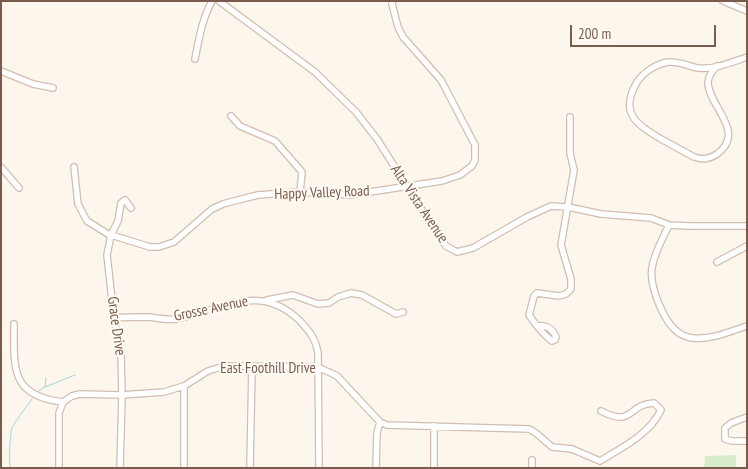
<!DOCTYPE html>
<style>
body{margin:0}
#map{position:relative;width:748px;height:469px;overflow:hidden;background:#fdf6ec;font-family:"PT Sans Narrow",sans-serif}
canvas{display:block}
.frame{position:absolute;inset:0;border:2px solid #7a5c4d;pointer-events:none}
.scale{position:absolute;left:570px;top:25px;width:146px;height:22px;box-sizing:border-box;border:2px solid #7a5c4d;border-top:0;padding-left:6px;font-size:15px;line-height:18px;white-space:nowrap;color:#7a5c4d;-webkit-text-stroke:4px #fffaf3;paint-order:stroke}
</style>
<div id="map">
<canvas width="748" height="469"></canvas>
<div class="frame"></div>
<div class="scale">200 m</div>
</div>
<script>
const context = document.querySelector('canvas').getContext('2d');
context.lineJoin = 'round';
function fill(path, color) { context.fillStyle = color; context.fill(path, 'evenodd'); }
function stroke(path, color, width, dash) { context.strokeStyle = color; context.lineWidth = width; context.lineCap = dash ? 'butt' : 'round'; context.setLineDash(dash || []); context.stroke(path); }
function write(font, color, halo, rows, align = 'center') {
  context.font = font + ' "PT Sans Narrow",sans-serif'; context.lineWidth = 4; context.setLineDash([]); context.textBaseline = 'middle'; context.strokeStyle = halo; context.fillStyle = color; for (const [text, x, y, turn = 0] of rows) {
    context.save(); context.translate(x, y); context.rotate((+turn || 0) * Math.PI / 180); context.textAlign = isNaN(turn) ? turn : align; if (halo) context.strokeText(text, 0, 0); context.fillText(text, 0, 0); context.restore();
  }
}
const green = new Path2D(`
 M736 455V468H704L705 456Z`);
const stream = new Path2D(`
 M45 387 75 375
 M37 392 45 387 46 378
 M10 468C9 462 10 433 12 428 17 418 26 408 32 399`);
const minor = new Path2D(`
 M219 1 315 72 356 112 377 139 439 237 446 246 457 252 473 248 527 217 551 206 568 207 601 214 651 218 669 225 689 226H747
 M723 1 747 11
 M195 59C199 39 202 19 212 1
 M717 66C713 70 708 77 708 83 709 107 747 132 717 154 709 159 703 160 694 157 683 151 672 145 661 139 636 124 619 113 637 82 644 72 656 64 668 62 679 61 688 66 698 68 714 70 732 62 747 57
 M1 71 33 84 53 88
 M231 116 240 126 275 141 302 172 300 192
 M1 167 19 188
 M74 167 78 204 87 221 108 234 150 247H159L174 242 212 209 223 204 234 201 258 195 300 192 350 195 442 181 460 175 472 166 475 160V145L441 80 403 37 398 27 392 4 393 1
 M669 225C663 238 654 253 652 268 649 286 664 323 679 333 683 336 690 338 694 338 711 340 731 331 747 326
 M717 262 747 246
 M267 300 293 295 318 304 329 303 338 297 351 293 362 295 396 314 403 312
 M114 318C125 317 137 317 149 317 157 318 167 320 176 319 222 311 258 281 299 320 310 332 315 337 318 353L319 468
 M14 324C14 368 10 396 63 402
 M538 326C547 325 553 330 556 337L555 340 552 341C544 335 535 324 529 315L534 296 537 293 559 296 566 294 571 289V279L561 245 574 170 570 153V117
 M747 417 731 423 725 428V439L732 441H747
 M600 461C621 448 650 434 661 410L654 403C627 404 634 428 601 411
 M59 468V413L63 402 72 396 80 394 122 395 164 392 184 386 208 371 224 366 318 367 337 376 380 422 387 425 529 429 536 433 552 447 572 449 600 461
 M120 468 122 395 121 353 114 318 107 255 111 235 118 221 121 203 125 200 131 208
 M184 468V386
 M250 468 252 366
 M376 468 377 433 380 422
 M434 468V426
 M532 468V460`);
const streetNames = [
 ["Happy Valley Road",322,193,-2],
 ["Alta Vista Avenue",419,204,56],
 ["Grosse Avenue",211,309,-12],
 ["Grace Drive",116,326,82],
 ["East Foothill Drive",268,369]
];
fill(green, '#d8ecc9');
stroke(stream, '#a5d3da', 1);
stroke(minor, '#d1beb0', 8);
stroke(minor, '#fff', 5.5);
write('15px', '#7a5c4d', '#fffaf3', streetNames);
</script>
